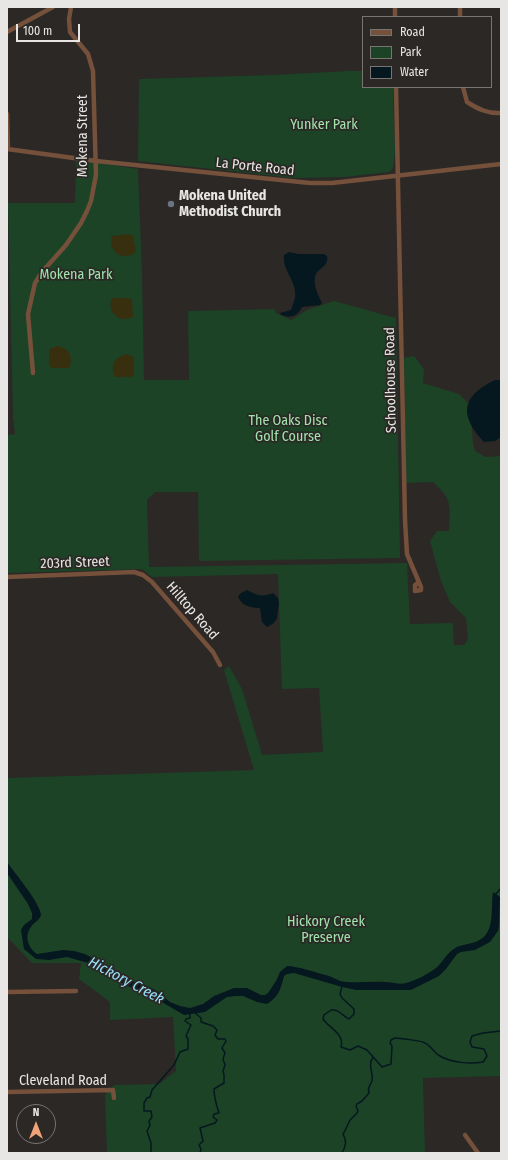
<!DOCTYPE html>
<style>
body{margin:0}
#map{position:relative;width:508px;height:1160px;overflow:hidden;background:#2b2825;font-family:"Fira Sans Condensed",sans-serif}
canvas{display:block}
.frame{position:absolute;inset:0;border:8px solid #e8e6e4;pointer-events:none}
.legend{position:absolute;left:362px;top:16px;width:130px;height:72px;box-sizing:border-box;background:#2b2825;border:1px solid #777471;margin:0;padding:5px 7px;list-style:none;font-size:12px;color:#e8e6e4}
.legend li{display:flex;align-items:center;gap:8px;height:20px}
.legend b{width:20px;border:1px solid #777471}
.north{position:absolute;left:16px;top:1104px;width:40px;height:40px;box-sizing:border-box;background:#2b2825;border:1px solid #777471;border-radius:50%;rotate:0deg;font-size:11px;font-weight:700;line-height:16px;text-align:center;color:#e8e6e4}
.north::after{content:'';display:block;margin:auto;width:14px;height:18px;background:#f0a378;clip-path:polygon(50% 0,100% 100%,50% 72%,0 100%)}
.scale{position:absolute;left:16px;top:24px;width:64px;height:18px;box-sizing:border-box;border:2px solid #e8e6e4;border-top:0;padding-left:5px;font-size:12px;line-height:14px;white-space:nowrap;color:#e8e6e4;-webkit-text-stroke:3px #2b2825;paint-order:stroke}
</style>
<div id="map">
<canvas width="508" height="1160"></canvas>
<div class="frame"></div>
<ul class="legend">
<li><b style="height:5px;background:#75503b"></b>Road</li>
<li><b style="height:11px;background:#1c4326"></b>Park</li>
<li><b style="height:11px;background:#05181f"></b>Water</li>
</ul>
<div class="north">N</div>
<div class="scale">100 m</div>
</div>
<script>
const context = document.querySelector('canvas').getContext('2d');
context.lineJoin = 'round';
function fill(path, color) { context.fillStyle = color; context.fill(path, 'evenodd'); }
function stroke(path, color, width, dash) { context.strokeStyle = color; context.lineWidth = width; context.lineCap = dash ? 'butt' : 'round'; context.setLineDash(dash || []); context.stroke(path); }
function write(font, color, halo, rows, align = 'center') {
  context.font = font + ' "Fira Sans Condensed",sans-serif'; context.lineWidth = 3.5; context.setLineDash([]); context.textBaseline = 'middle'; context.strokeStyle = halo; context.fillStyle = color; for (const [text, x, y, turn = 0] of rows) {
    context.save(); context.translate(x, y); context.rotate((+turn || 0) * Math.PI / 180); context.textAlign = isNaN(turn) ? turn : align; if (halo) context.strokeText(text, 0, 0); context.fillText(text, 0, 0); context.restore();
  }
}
const green = new Path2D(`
 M348 71H363V87H393L395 153 393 168 389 172 345 177 294 178 138 161 139 79 273 75Z
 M76 160 138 169 142 274 144 380H189L188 311 274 309 276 313 291 320 307 310 334 301 396 318 400 558 199 561 198 492H155L147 500 149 567 407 563 410 624 453 623 454 645H464L468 639 466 618 450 602 441 581 430 541 437 531H449C450 506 453 500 433 482L406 483 404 358 414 356 424 369 423 383 459 394 468 403C465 417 472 418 472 428 473 438 472 441 475 451L486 457 501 456V1076L423 1078 425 1153H107L105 1095 114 1085 159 1084 176 1071 173 1017 110 1020V1002L79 979 81 963H32L7 937V778L254 770 224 670 229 666 242 689 260 748H262L260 749 262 755 323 752 319 688 282 689 278 574 152 577 142 569 7 573V435L15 434 13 417 8 203H75ZM93 963 162 1000H159L150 995 127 986 91 964Z`);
const sand = new Path2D(`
 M129 234 133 236 136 252C123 262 108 252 112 236Z
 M112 298H129L132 300 133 317C119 324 106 312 112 298Z
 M57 346C69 348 74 357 69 368H52L49 365V349Z
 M126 354 134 357V373L132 377H115C110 367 114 357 126 354Z`);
const water = new Path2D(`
 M289 252 298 254H324L327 256C329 266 320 267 316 274 312 283 318 295 322 303L320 305 302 307C297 317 291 318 281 315L280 313 291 310C292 306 294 302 295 298 298 282 282 271 284 255Z
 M495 380H501V437L495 441 484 442C459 416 461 396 495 380Z
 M247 590C257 596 263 597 273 593L278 598 279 603 277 618 274 623 267 627 262 622 260 608C251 608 241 606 238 596L241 593Z
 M7 862C14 872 41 904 41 915 40 920 33 923 31 927 24 936 28 948 37 954L63 950 74 951 85 954 114 970 124 980 141 983 157 991 170 1002 180 1006 190 1008 203 1004 214 996 234 988H247L261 995H265L268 993 276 981 280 972 287 966C297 966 318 973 329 976 332 977 336 979 340 981 355 984 370 981 385 982 393 982 399 985 406 983 417 980 428 974 436 968 442 963 445 956 450 952 457 945 464 945 472 943 497 937 490 911 493 892L500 897 499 926 498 931 490 942 475 950 461 952 457 954 446 969 439 976 411 990H356L342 987 294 973 287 974 284 976C281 988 279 997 267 1004L257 1002 243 996H236L227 997 205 1012 184 1015 150 995 117 981 96 966 88 963 67 957 49 960 36 959 24 949 21 930 24 925 32 919V913L28 904 7 873Z`);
const stream = new Path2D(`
 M496 894 501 888
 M342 986 340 994 342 998 354 1009V1014L349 1019C342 1016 340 1009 331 1010L324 1015 323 1019C329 1028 345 1034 341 1047L350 1050 358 1046 367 1050 382 1067 391 1064 392 1046 390 1043 391 1040 395 1038C401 1038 419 1041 423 1042 431 1045 434 1053 440 1056 451 1063 471 1064 483 1062L487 1056 484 1049 472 1047 470 1042 472 1036 483 1033 501 1031
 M194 1012 201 1018V1022L213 1026 217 1030 215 1035 218 1039H225L226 1041 222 1048 225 1053 223 1059 225 1065 223 1071 224 1075V1083L214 1089C214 1095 217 1107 219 1113L214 1114 213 1117 217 1120 215 1123 200 1128 203 1141 199 1145 201 1149 200 1153
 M151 1153V1143L147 1131 150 1125 149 1121 152 1117 151 1111H144V1103L147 1098 150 1097 152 1090 174 1065 180 1052 188 1049V1039L186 1036 191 1025 185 1021 186 1019 190 1018V1014
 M342 1153C346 1146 347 1141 343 1134 347 1129 348 1122 351 1119 354 1115 356 1116 358 1111L356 1106 357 1104 362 1101 369 1093C367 1087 370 1086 372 1081 374 1072 367 1067 373 1057`);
const minor = new Path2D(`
 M395 7V17
 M460 7V17
 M7 32 53 7
 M396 87 405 520 407 554 421 587V590L415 591V585L419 582
 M463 87 467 102C478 109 488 114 501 113
 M7 114 8 149
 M7 149 96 161 310 183H332L501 164
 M33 373 28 314 35 283 42 272 66 245 81 223 87 211 91 201 96 175 93 71 88 54 70 32 69 19 71 7
 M7 577 134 572 143 575 152 582 213 652 220 665
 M7 992 76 991
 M7 1092 113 1090 114 1098
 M465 1135 478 1153`);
const markers = [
 [171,204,4,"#6b7280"]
];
const parkNames = [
 ["Yunker Park",324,125],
 ["Mokena Park",76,275],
 ["The Oaks Disc",288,421],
 ["Golf Course",288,437],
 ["Hickory Creek",326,922],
 ["Preserve",326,938]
];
const streetNames = [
 ["Mokena Street",83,136,-90],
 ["La Porte Road",255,167,6],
 ["Schoolhouse Road",391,380,-91],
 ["203rd Street",75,563,-2],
 ["Hilltop Road",192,611,49],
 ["Cleveland Road",63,1081]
];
const poiNames = [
 ["Mokena United",179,196],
 ["Methodist Church",179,212]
];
const waterNames = [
 ["Hickory Creek",126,981,28]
];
fill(green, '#1c4326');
fill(sand, '#382f0f');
fill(water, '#05181f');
stroke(stream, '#05181f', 1.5);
stroke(minor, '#75503b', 4.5);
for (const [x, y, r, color] of markers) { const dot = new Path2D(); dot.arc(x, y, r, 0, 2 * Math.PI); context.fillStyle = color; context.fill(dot); stroke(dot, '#2b2825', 1.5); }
write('14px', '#9fe4ad', '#2b2825', parkNames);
write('14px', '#e8e6e4', '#2b2825', streetNames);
write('bold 14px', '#e8e6e4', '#2b2825', poiNames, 'left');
write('italic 15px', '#97dffc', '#2b2825', waterNames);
</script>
